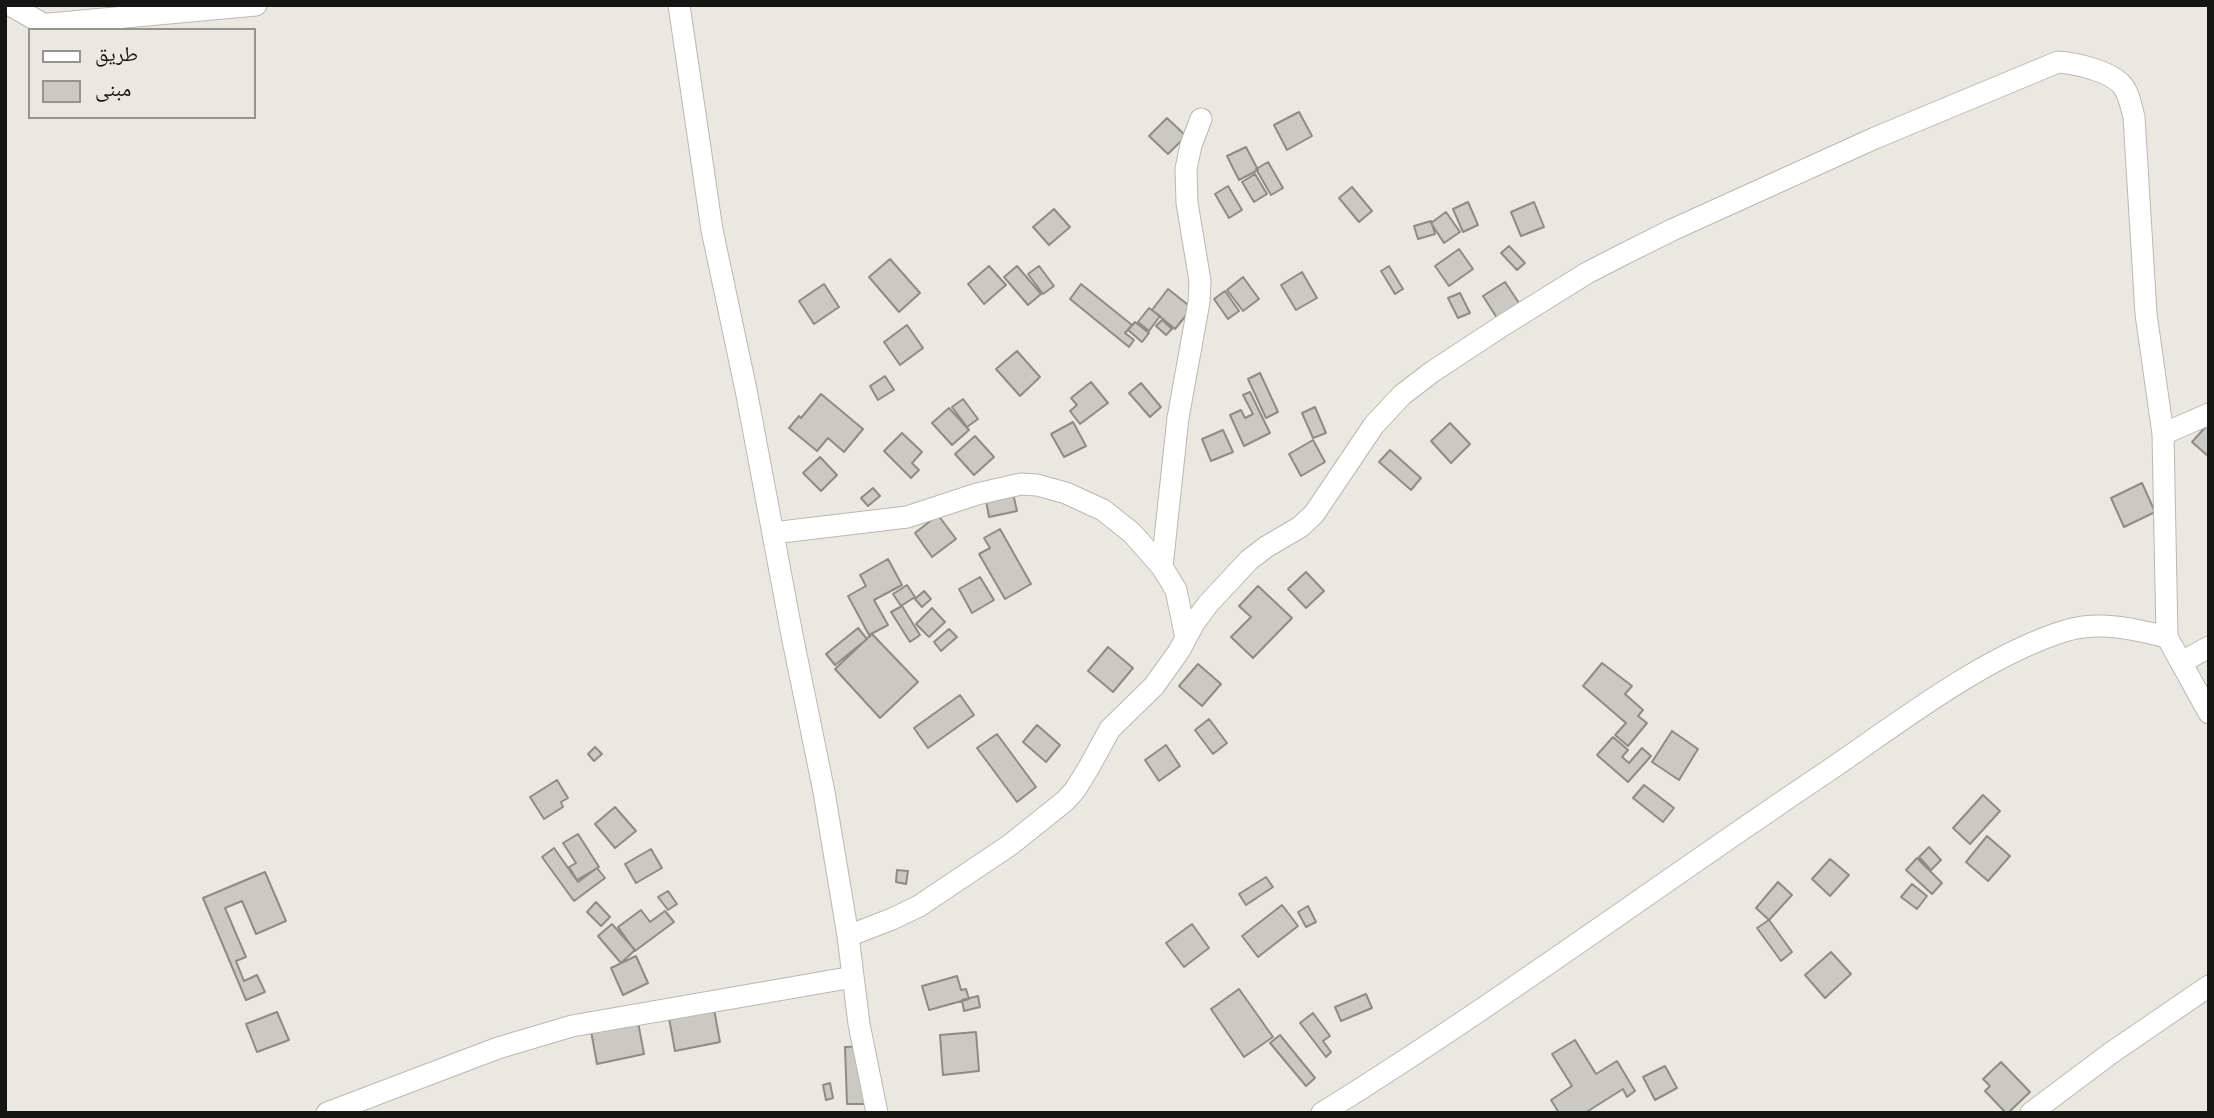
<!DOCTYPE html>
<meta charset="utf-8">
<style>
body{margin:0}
#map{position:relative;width:2214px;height:1118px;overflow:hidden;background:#eae8e1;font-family:Lato,"Noto Naskh Arabic",sans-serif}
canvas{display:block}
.frame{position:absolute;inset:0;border:7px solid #151513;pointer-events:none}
.legend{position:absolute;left:28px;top:28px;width:228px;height:91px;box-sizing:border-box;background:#eae8e1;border:2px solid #95948f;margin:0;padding:9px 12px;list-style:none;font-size:21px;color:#151513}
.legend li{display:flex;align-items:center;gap:14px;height:35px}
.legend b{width:35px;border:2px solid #95948f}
</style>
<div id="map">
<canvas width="2214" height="1118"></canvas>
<div class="frame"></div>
<ul class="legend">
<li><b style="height:9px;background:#fff"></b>طريق</li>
<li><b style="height:19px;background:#cbc9c3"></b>مبنى</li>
</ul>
</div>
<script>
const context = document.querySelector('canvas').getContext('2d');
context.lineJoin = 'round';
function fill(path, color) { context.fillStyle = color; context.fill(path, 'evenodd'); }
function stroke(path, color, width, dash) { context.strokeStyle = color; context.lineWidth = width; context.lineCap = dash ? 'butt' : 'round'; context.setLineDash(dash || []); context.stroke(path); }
const building = new Path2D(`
 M1299 112 1312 136 1287 150 1274 125Z
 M1167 118 1186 136 1168 154 1149 136Z
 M1246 147 1258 170 1239 180 1227 156Z
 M1268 162 1283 188 1271 195 1256 169Z
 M1255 174 1267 194 1254 202 1242 182Z
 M1228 186 1242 210 1229 218 1215 194Z
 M1352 187 1372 211 1359 222 1339 198Z
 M1468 202 1478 225 1463 232 1453 209Z
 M1534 202 1544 227 1521 236 1511 212Z
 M1054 209 1070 227 1049 245 1033 227Z
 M1446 212 1460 232 1444 243 1431 223Z
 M1431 221 1435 234 1418 239 1414 226Z
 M1509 246 1525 263 1517 270 1501 253Z
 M1459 249 1473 269 1449 286 1435 266Z
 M890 259 920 293 899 312 869 277Z
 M989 266 1006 285 984 304 968 284Z
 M1017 266 1041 294 1028 305 1004 277Z
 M1039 266 1054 286 1043 294 1028 274Z
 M1389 266 1403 289 1395 294 1381 271Z
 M1302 272 1317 298 1296 310 1281 285Z
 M1243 277 1259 299 1243 311 1227 290Z
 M1505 282 1519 303 1497 318 1483 296Z
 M824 284 839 307 814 324 799 301Z
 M1081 284 1132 325 1125 333 1134 340 1129 347 1070 299Z
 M1168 289 1192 308 1175 329 1152 310Z
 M1225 291 1239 311 1228 319 1214 299Z
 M1460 293 1470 313 1458 318 1448 298Z
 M1149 308 1160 316 1149 331 1138 322Z
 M1162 320 1172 329 1166 335 1156 326Z
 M1135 322 1149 333 1142 342 1128 330Z
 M907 325 923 348 900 365 884 342Z
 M1017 351 1040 377 1020 396 996 369Z
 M1260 373 1278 412 1266 418 1248 379Z
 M885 376 894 390 878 400 870 386Z
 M1091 382 1108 403 1080 424 1070 411 1077 405 1071 398Z
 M1141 383 1161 407 1150 417 1129 393Z
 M1250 392 1270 433 1244 446 1230 415 1241 410 1245 418 1253 414 1243 395Z
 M821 394 863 429 844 452 828 438 817 451 789 428 799 416 801 418Z
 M963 399 978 419 967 427 952 407Z
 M1315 407 1326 433 1313 438 1302 413Z
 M949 408 969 430 952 445 932 423Z
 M1073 422 1086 446 1064 457 1051 434Z
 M1450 423 1470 444 1451 463 1431 441Z
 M2209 423V457L2192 442Z
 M1223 430 1233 452 1211 461 1202 439Z
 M902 433 922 452 912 463 919 470 911 478 884 451Z
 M975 436 994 457 974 475 955 454Z
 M1313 440 1325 462 1301 476 1289 454Z
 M1390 450 1421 478 1411 490 1379 462Z
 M820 457 837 475 821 491 803 473Z
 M2142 483 2155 512 2124 527 2111 498Z
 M873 488 880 496 868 506 861 498Z
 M1012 489 1017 511 989 517 985 495Z
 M938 515 956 539 932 557 915 533Z
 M1000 529 1031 584 1005 599 979 554 990 548 984 538Z
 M888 559 902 585 874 600 888 625 869 635 848 596 866 586 860 575Z
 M1306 572 1324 591 1306 608 1288 589Z
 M980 577 994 600 972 613 959 589Z
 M907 585 915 597 901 606 893 594Z
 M1258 586 1292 618 1253 658 1231 637 1251 617 1239 606Z
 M924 591 931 599 922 607 915 599Z
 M902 606 920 635 910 642 891 612Z
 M932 608 945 622 929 637 916 624Z
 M858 628 867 639 835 665 826 654Z
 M949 629 957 637 941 651 934 642Z
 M872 634 918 682 880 718 835 669Z
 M1108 647 1133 668 1113 692 1088 671Z
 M1602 663 1632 686 1625 694 1643 710 1638 716 1647 723 1628 746 1615 735 1626 723 1583 686Z
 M1198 664 1221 684 1202 706 1179 686Z
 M960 695 974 715 928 748 914 728Z
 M1209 719 1227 743 1213 754 1195 730Z
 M1037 725 1060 745 1046 762 1023 742Z
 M1672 731 1698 749 1679 780 1652 762Z
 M997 734 1036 787 1017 802 977 748Z
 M1613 737 1628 750 1622 757 1629 763 1642 748 1651 756 1628 782 1597 755Z
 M1166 745 1180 766 1159 781 1145 760Z
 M595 747 602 754 594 761 588 754Z
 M557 780 568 798 561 802 563 807 544 819 530 797Z
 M1644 785 1674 808 1663 822 1633 798Z
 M1983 795 2000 811 1970 844 1953 828Z
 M615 807 636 831 615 848 595 824Z
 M578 834 599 867 577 880 569 867 576 863 563 843Z
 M1987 836 2010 856 1988 881 1966 862Z
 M1929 847 1941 860 1931 870 1919 857Z
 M554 848 578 882 597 868 605 878 574 901 542 857Z
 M651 849 662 868 636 883 625 864Z
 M1917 858 1942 883 1932 894 1906 870Z
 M1830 859 1849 875 1830 896 1812 879Z
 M897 870 908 871 906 884 896 882Z
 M265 872 286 921 256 934 242 901 225 908 246 957 236 961 244 981 257 975 265 992 246 1000 203 898Z
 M1266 877 1273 887 1246 905 1239 894Z
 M1778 882 1792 895 1769 920 1756 908Z
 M1912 884 1927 896 1917 909 1901 897Z
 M668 891 677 904 668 910 658 897Z
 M596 902 610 917 601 926 587 912Z
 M1282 905 1298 926 1258 957 1242 936Z
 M1308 906 1316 922 1306 927 1298 912Z
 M641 910 650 922 665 911 674 922 635 951 618 927Z
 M1769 920 1792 952 1781 961 1757 928Z
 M612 924 635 950 621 963 598 936Z
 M1192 924 1209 948 1184 967 1166 943Z
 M1831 952 1851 974 1825 998 1805 975Z
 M636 956 648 983 623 995 611 968Z
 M957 976 961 990 966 989 969 999 929 1010 922 986Z
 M1239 989 1273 1037 1244 1057 1211 1009Z
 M1366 994 1372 1008 1341 1021 1335 1007Z
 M978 996 980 1007 964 1011 962 1000Z
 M714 1009 720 1042 675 1051 669 1018Z
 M277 1012 289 1040 257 1052 246 1024Z
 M1313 1013 1330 1036 1323 1041 1331 1052 1326 1057 1300 1023Z
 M638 1022 644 1054 597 1064 591 1031Z
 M976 1032 979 1071 943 1075 940 1035Z
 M1280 1035 1315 1078 1306 1086 1270 1043Z
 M1575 1040 1596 1074 1617 1061 1635 1091 1627 1097 1623 1089 1585 1113H1559L1551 1100 1572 1086 1552 1054Z
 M864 1046 866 1104H847L845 1047Z
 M2001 1062 2030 1092 2008 1113H2006L1985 1091 1990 1086 1983 1079Z
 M1665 1066 1677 1088 1655 1100 1643 1077Z
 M830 1083 833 1098 826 1100 823 1085Z`);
const minor = new Path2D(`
 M10 5 43 24H49L256 5
 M679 5 712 230 746 390 792 635 824 792 848 936 859 1024 877 1113
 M773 533 907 517 977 494 1021 484 1037 485 1066 493 1103 510 1132 533 1162 567 1176 590 1186 638
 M1162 567 1178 418 1199 302 1200 281 1187 203 1186 169 1191 145 1201 119
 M2167 637 2163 434 2209 414
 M2182 662 2209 647
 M848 936 892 919 919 906 1010 845 1065 801 1075 790 1088 769 1110 729 1154 686 1179 651 1194 623 1208 604 1249 560 1266 547 1300 527 1314 514 1374 425 1402 395 1432 372 1505 324 1587 273 1618 257 1672 230 1875 138 2058 62C2075 63 2110 71 2122 85 2129 93 2131 106 2134 117L2146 314 2163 434
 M327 1113 498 1048 572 1026 853 977
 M1322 1113C1493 1007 1655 887 1822 775 1895 726 1984 655 2068 630 2102 621 2133 629 2167 637L2209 713
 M2031 1113 2111 1053 2209 986`);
fill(building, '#cbc9c3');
stroke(building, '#8d8c86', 2);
stroke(minor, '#b9b8b1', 23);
stroke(minor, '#fff', 21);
</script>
